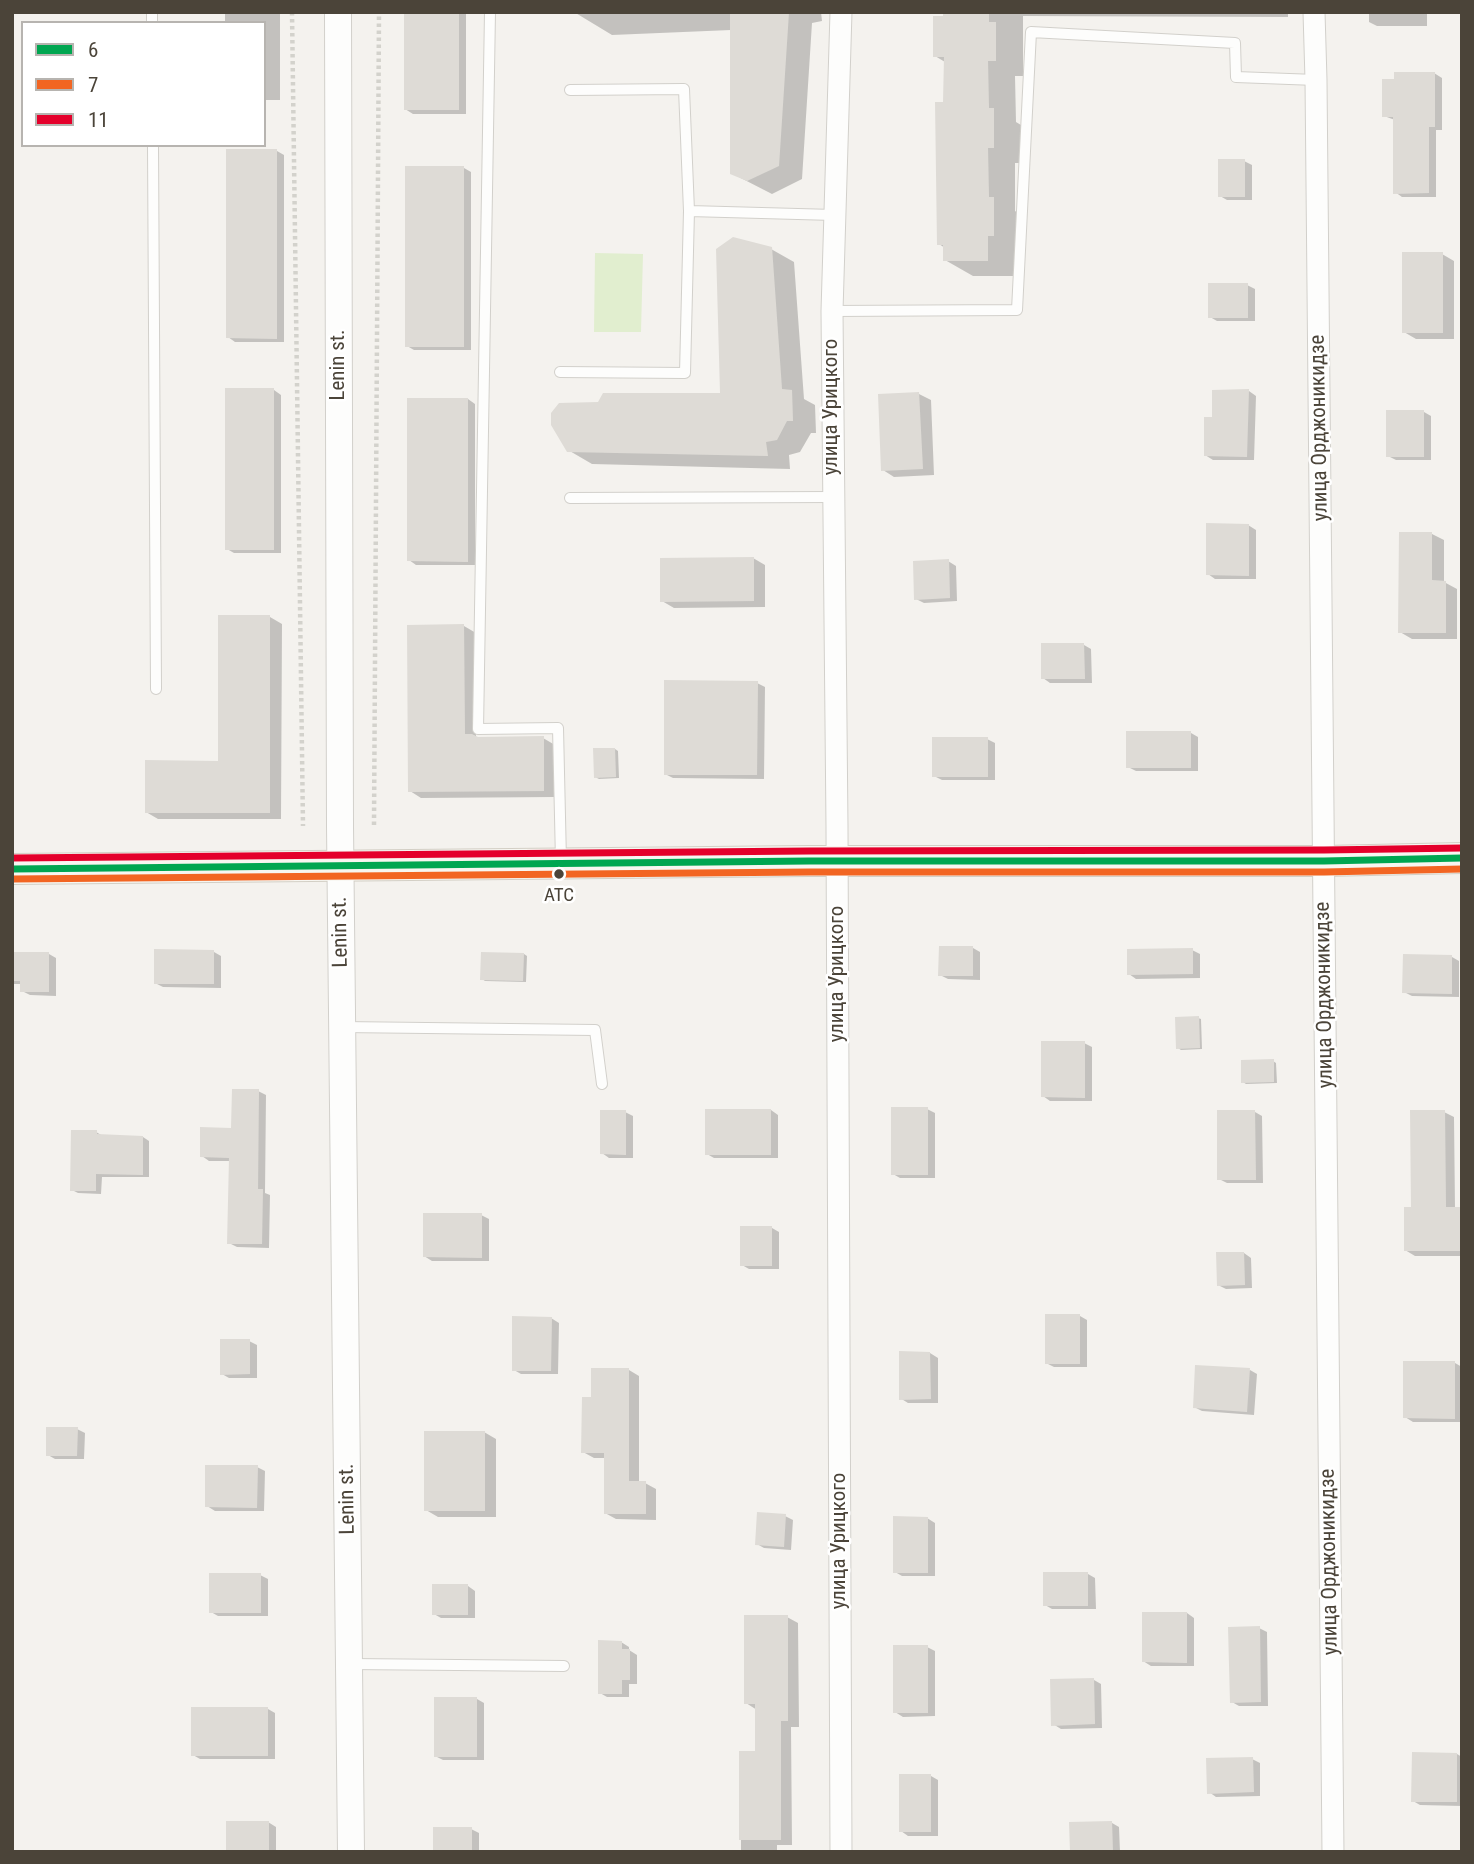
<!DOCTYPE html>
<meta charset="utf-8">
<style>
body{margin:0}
#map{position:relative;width:1474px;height:1864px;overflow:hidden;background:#f4f2ee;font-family:"Roboto Condensed",sans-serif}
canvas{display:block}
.frame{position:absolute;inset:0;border:14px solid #4b4439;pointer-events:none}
.legend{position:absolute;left:21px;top:21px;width:245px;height:126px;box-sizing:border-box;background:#fff;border:2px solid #b7b4b0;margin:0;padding:9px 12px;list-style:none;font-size:21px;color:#4b4439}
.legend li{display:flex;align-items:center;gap:14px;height:35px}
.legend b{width:35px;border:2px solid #b7b4b0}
</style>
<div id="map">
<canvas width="1474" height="1864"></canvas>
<div class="frame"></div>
<ul class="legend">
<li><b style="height:9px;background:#00a651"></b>6</li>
<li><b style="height:9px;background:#f26522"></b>7</li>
<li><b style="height:9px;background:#e4002b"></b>11</li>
</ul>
</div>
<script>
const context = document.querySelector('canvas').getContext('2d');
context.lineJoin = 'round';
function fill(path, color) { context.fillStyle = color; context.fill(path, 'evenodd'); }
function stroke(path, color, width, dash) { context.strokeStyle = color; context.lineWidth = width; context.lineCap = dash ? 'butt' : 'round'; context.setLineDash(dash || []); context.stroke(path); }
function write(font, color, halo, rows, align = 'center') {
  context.font = font + ' "Roboto Condensed",sans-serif'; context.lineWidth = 5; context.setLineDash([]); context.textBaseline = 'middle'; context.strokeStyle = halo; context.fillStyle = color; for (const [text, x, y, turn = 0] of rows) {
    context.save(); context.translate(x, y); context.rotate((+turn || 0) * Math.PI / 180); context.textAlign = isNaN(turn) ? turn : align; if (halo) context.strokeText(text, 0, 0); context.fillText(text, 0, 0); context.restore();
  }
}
const green = new Path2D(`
 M595 253 643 254 641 332H594Z`);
const shadow = new Path2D(`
 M225 12H280V100H264V23H225Z
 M405 12H466V114H413L405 109Z
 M574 12H821L822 21 812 23 802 179 772 194 731 173V30L612 35Z
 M945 12H1288V17L1023 16V76H1015L1016 122 1021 125V163H1015V211L1021 215 1015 276H973L945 260V248L939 244 945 103V62L935 56Z
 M1369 12H1427V26H1377L1369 22Z
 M1434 73 1442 78V130H1436V197H1402L1395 192V120L1384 116Z
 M277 151 284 155V342H235L228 337Z
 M1244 161 1252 165V200H1227L1220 196Z
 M464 168 471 172V350H414L407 346Z
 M771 249 794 262 804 399 815 405 816 433H811L800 452 789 455 790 469 592 464 568 450 722 395Z
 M1442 254 1454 261V339H1416L1404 332Z
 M1247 285 1255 289V321H1217L1210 317Z
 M274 390 281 395V553H234L227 549Z
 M1249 391 1256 396 1254 460H1213L1205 455 1213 419Z
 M919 394 931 400 934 475 894 477 883 470Z
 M468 399 475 404V565H416L409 560Z
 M1424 412 1431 416V460H1396L1388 456Z
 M1248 525 1256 530V579H1215L1208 574Z
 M1432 534 1444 540V582L1457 589V639H1412L1400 632Z
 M753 558 765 565V607L674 608 662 601Z
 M948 561 956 566 957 601 924 603 916 599Z
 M270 617 282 624 281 819H158L146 812 220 762Z
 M464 626 476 633V738H543L555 745V797L421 798 410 791Z
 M1084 645 1091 649 1092 683H1050L1043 678Z
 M757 683 765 687 764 779 673 778 665 774Z
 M1191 733 1198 737V771H1136L1128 767Z
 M987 739 995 743V780H942L934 776Z
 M615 749 618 751 619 778 599 779 595 777Z
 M973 948 980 952V980L948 979 940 975Z
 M1192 950 1200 954V978L1136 979 1129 974Z
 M214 952 221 956V988L163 987 155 983Z
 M12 953 49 954 56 958V996L30 995 22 991V984H12Z
 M524 954 527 956 526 982 485 981 482 979Z
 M1452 957 1459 961V997L1412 996 1404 992Z
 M1198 1018 1201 1019 1202 1049 1181 1050 1178 1048Z
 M1084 1043 1092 1047V1101H1050L1043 1096Z
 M1273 1061 1276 1063 1277 1083 1246 1084 1243 1082Z
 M258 1091 266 1095 265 1193 270 1195 269 1248 237 1247 229 1243 231 1161H209L202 1156 233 1129Z
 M927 1109 935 1113V1178H900L893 1174Z
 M771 1110 778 1115V1158H714L707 1154Z
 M625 1112 633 1116V1158H609L602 1153Z
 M1255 1112 1262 1116 1263 1183H1227L1219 1179Z
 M1444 1112 1454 1117 1455 1209H1462V1256H1415L1405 1250 1413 1209Z
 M96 1132 103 1136 143 1137 149 1141V1177H102L101 1194 78 1193 72 1190Z
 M481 1215 489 1219V1261H432L424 1256Z
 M772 1228 779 1232V1269H749L742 1265Z
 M1244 1253 1251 1258 1252 1288 1226 1289 1218 1285Z
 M1080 1316 1087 1320V1367H1054L1046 1363Z
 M551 1318 559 1323 558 1374H521L514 1370Z
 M249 1341 257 1345V1378H229L222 1374Z
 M930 1353 938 1358V1403H908L900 1398Z
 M1455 1363 1462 1367V1422H1413L1405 1417Z
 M629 1370 639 1376V1483H645L656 1489V1520L616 1519 605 1513 606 1458H594L583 1452 592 1398Z
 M1250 1370 1257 1374 1254 1415 1202 1411 1194 1407Z
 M77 1429 85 1433 84 1459H55L48 1455Z
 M484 1432 496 1439V1517H438L426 1510Z
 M257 1467 265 1471 264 1511H215L207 1506Z
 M785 1516 793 1520 791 1550 764 1548 757 1544Z
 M927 1518 935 1523V1576H902L895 1572Z
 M1088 1574 1095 1578 1096 1609H1052L1045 1605Z
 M260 1575 268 1579V1616H218L211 1612Z
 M468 1586 475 1591V1618H441L434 1614Z
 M1187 1613 1194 1618V1666H1151L1143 1661Z
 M787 1617 798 1623 799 1727H791L792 1845H777V1852H741V1753H757V1710L746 1703Z
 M1259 1628 1267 1632 1268 1706H1239L1232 1702Z
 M621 1642 629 1647V1650L637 1655V1684H629V1697H607L600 1693Z
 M927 1647 935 1651V1716L903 1717 895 1712Z
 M1094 1680 1101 1684 1102 1728 1061 1729 1053 1724Z
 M477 1699 484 1703V1760H443L435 1756Z
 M268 1709 275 1713V1759H200L193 1755Z
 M1457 1754 1462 1757V1806L1420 1805 1413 1801Z
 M1252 1759 1260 1763V1796L1216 1797 1209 1792Z
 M931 1776 938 1780V1836H908L901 1831Z
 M268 1822 276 1827V1852H228Z
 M1112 1823 1119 1827 1120 1852H1072Z
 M471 1829 479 1833V1852H435Z`);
const building = new Path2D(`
 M404 12H459V110H404Z
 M730 12H789L779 166 747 181 730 174Z
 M943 12H989V22H996V61H988L989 108H994V148H988L989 197H994V236H988V261H943V245H937L935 102H943L944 57H933V16H943Z
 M1394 72H1435V127H1429V193L1393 194V117H1382V79H1394Z
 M226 149H277V339L226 338Z
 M1218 159H1245V197H1218Z
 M405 166H464V347H405Z
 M733 237 772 247 782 389 792 390 793 421H787L777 440 766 442 768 456 567 452 551 425V413L559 403 598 402 603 393H720L716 249Z
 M1402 252H1443V333H1402Z
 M1208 283H1248V318H1208Z
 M225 388H274V550H225Z
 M1249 389 1247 457 1204 456V417H1212V390Z
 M919 392 923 469 881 471 878 394Z
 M407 398H468V562L407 561Z
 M1386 410H1424V457H1386Z
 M1206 523 1249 524V576L1206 575Z
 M1399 532H1432V580L1446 581V633H1398Z
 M754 557V601L660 602V558Z
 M949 559 950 598 914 600 913 561Z
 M218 615H270V813H145V760L218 761Z
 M464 624 465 734H472L478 737 544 736V791L408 792 407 625Z
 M1041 643H1084L1085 679H1041Z
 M664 680 758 681 757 775H664Z
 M1126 731H1191V768H1126Z
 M932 737H988V777H932Z
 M593 748H615L616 777 594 778Z
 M939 946H973V976H938Z
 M1193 948V974L1127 975V949Z
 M154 949 214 950V984H154Z
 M12 952H49V992H20V981H12Z
 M481 952 524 953 523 981 480 980Z
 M1403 954 1452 955V994L1402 993Z
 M1199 1016 1200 1048 1176 1049 1175 1017Z
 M1041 1041H1085V1098L1041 1097Z
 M1274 1059V1082L1241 1083V1060Z
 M232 1089H259L258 1189H263L262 1244H227L229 1158 200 1157V1127L231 1128Z
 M891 1107H928V1175H891Z
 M705 1109H771V1155H705Z
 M600 1110H626V1155L600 1154Z
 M1217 1110H1255L1256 1180H1217Z
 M1410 1110H1445L1446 1207H1462V1251H1404V1207H1411Z
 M71 1130H97V1134L143 1136V1175L96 1174V1191H70Z
 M423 1213H482V1258L423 1257Z
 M740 1226H772V1266H740Z
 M1216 1252H1244L1245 1285 1217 1286Z
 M1045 1314H1080V1364H1045Z
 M512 1316 552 1317 551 1371H512Z
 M220 1339H250V1374L220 1375Z
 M899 1351 930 1352 931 1399 899 1400Z
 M1403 1361H1455V1419L1403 1418Z
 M1195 1365 1250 1368 1247 1412 1193 1408Z
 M591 1368H629V1481H646V1514H604V1453H581L582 1397H591Z
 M46 1427H78L77 1456H46Z
 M424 1431H485V1511H424Z
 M205 1465H258L257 1508 205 1507Z
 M757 1512 786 1514 784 1547 755 1545Z
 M893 1516 928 1517V1573H893Z
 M1043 1572H1088V1606H1043Z
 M209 1573H261V1613H209Z
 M432 1584H468V1615H432Z
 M1142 1612H1187V1663L1142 1662Z
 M744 1615H788V1721H781V1840H739V1751H755V1704H744Z
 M1260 1626 1261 1702 1230 1703 1228 1627Z
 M598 1640 622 1641V1649H630V1680H622V1694H598Z
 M893 1645H928V1713H893Z
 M1094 1678 1095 1724 1051 1726 1050 1679Z
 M434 1697H477V1757H434Z
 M191 1707H268V1756H191Z
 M1412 1752 1457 1753V1802H1411Z
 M1253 1757 1254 1792 1207 1794 1206 1758Z
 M899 1774H931V1832H899Z
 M226 1821H269V1852H226Z
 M1112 1821 1113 1852H1070L1069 1822Z
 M433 1827H472V1852H433Z`);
const path = new Path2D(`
 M292 12 303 826
 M374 825 379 12`);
const service = new Path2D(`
 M152 12V23
 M490 12 478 729 558 728 561 861
 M153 145 156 689
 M689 211 834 215
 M832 311 1017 310 1031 32 1235 43 1236 77 1316 80
 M560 372 685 373 689 211 684 89 570 90
 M570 498 833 497
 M342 1027 595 1030 602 1084
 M350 1664 564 1666`);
const minor = new Path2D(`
 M841 12 832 311 837 827 841 1852
 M1314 12 1316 80 1333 1852`);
const tertiary = new Path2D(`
 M338 12 340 826 351 1852`);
const secondary = new Path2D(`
 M12 869 809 861H1324L1462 858`);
const bus1 = new Path2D(`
 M12 869 809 861H1324L1462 858`);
const bus2 = new Path2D(`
 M12 879 809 872H1324L1462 869`);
const bus3 = new Path2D(`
 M12 858 809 851 1324 850 1462 848`);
const markers = [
 [559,874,6,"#4b4439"]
];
const busNames = [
 ["АТС",559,896]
];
const streetNames = [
 ["Lenin st.",339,365,-90],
 ["улица Урицкого",832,407,-90],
 ["улица Орджоникидзе",1320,428,-91],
 ["Lenin st.",341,932,-91],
 ["улица Урицкого",838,974,-90],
 ["улица Орджоникидзе",1325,995,-91],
 ["Lenin st.",348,1499,-91],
 ["улица Урицкого",840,1541,-90],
 ["улица Орджоникидзе",1330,1562,-91]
];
fill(green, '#e1eecf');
fill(shadow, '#0003');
fill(building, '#dedbd6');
stroke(service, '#d2d0cb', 12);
stroke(minor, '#d2d0cb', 23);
stroke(tertiary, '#d2d0cb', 28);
stroke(secondary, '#d3cfc5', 32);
stroke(path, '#d3d2cc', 4.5, [3.5, 3.5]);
stroke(service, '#fdfdfc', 10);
stroke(minor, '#fdfdfc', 21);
stroke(tertiary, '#fdfdfc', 26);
stroke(secondary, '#f7f6f1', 30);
stroke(bus1, '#00a651', 7);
stroke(bus2, '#f26522', 7);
stroke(bus3, '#e4002b', 7);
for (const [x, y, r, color] of markers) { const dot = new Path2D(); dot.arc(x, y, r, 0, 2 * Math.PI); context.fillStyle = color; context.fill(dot); stroke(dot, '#fff', 2.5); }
write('19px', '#4b4439', '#fff', busNames);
write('21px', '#4b4439', '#fff', streetNames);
</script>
